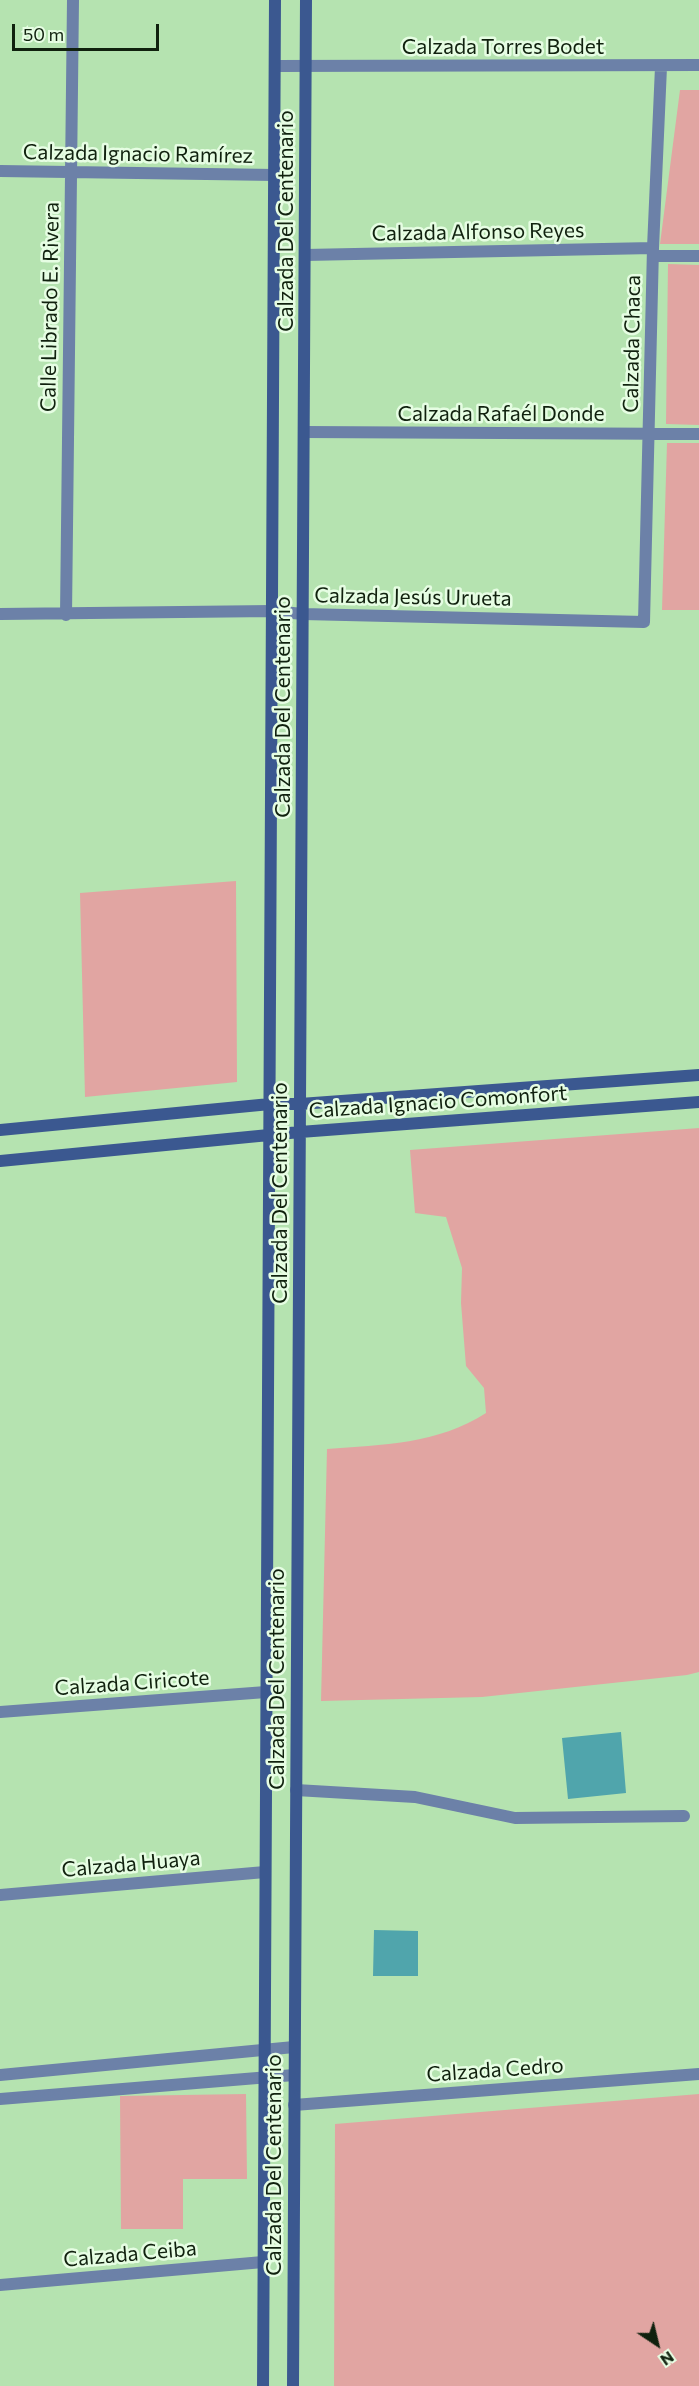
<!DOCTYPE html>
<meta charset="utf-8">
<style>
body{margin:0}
#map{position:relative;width:699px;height:2386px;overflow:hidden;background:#b5e3b0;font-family:Commissioner,sans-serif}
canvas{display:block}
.north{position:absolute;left:627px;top:2314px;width:60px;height:60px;-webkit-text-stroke:4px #e6fde3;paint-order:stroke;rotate:145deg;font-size:16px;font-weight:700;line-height:24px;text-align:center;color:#10210e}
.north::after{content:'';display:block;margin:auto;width:21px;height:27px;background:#10210e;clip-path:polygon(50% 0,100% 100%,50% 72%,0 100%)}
.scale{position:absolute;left:12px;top:24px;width:147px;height:27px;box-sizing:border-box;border:3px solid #10210e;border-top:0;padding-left:8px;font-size:18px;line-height:21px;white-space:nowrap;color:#10210e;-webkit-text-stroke:4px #e6fde3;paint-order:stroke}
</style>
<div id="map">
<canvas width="699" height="2386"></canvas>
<div class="north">N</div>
<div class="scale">50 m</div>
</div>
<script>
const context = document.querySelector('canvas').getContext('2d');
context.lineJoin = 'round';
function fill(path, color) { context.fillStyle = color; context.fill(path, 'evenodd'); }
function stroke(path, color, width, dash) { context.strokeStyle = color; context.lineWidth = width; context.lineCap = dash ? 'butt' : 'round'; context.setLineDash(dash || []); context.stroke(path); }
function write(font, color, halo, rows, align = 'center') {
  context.font = font + ' Commissioner,sans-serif'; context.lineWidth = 5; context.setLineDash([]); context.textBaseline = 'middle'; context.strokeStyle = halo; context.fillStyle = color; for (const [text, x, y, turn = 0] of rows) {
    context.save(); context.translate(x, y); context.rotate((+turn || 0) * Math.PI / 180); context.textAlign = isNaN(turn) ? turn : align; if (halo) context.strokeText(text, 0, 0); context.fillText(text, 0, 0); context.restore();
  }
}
const green = new Path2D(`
 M680 90H699V244H660Z
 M668 264 699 265V425L666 424Z
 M667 443H699V610H662Z
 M236 881 237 1082 85 1097 80 893Z
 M699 1128V1672L687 1675 482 1697 321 1701 327 1449C382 1445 438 1444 486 1413L484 1388 466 1366 461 1303 462 1268 446 1217 415 1213 410 1150Z
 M246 2094 247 2179H183V2229H121L120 2096Z
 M699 2094V2386H334L335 2124Z`);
const water = new Path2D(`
 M621 1732 626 1793 568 1799 562 1738Z
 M374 1930 418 1931V1976H373Z`);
const lane = new Path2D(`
 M296 1790 415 1797 515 1818 684 1816`);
const street = new Path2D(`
 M275 66 699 65
 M0 171 275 175
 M305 255 653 248
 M653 256H699
 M304 432 699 434
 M0 614 272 611 303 614 644 622 653 248 661 67
 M66 615 73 0
 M0 1712 266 1692
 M0 1895 265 1872
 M0 2075 294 2047
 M0 2099 294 2075
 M294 2105 699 2074
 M0 2285 263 2262`);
const secondary = new Path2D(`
 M0 1130 270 1104H300L699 1075
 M0 1161 300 1132 699 1102
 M263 2386 275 0
 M293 2386 306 0`);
const streetNames = [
 ["Calzada Torres Bodet",503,47],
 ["Calzada Ignacio Ramírez",138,154,1],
 ["Calzada Del Centenario",286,221,-90],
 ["Calzada Alfonso Reyes",478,232,-1],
 ["Calle Librado E. Rivera",50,307,-89],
 ["Calzada Chaca",632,344,-89],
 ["Calzada Rafaél Donde",501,414],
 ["Calzada Jesús Urueta",413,597,1],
 ["Calzada Del Centenario",283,707,-90],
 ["Calzada Ignacio Comonfort",438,1102,-4],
 ["Calzada Del Centenario",280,1193,-90],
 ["Calzada Del Centenario",277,1679,-90],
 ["Calzada Ciricote",132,1683,-4],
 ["Calzada Huaya",131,1864,-5],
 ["Calzada Cedro",495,2070,-4],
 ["Calzada Del Centenario",274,2165,-90],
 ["Calzada Ceiba",130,2254,-5]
];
fill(green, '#e1a5a2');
fill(water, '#50a5ac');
stroke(lane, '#6c81a8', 12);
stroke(street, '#6c81a8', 12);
stroke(secondary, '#3b5890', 12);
write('21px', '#10210e', '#e6fde3', streetNames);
</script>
